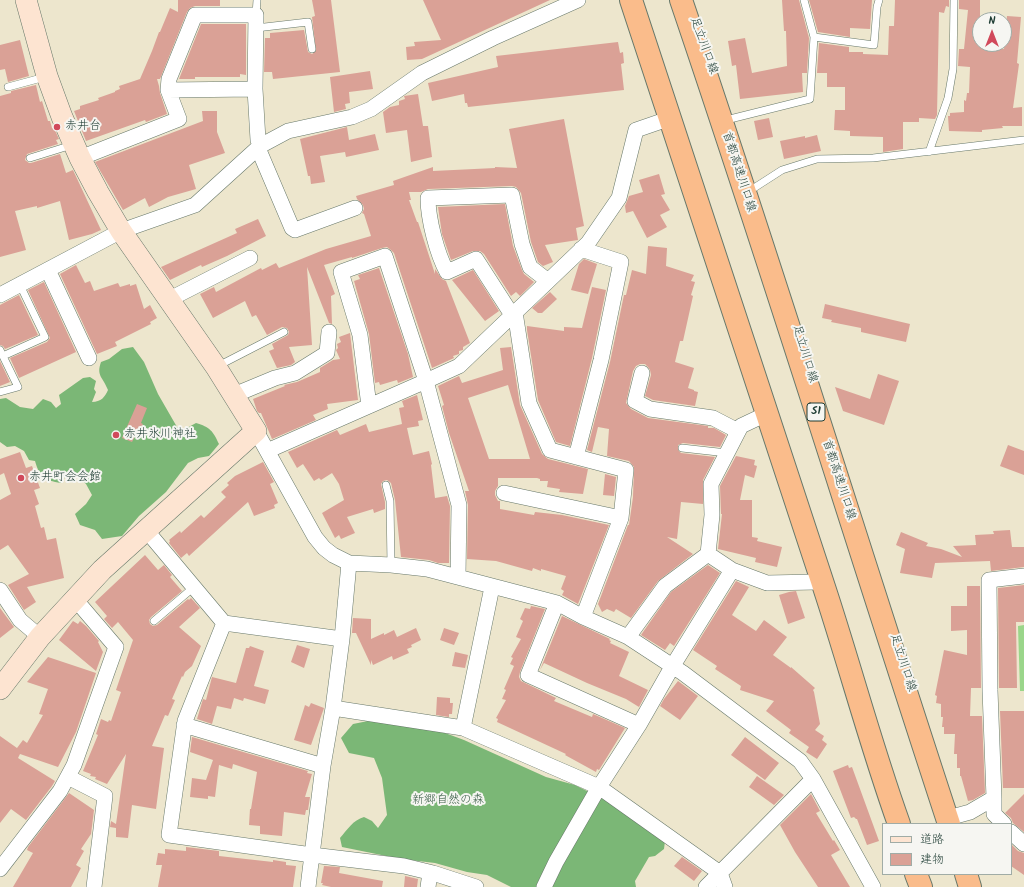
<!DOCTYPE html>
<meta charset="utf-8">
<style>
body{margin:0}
#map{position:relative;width:1024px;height:887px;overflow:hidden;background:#ede6cd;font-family:Kalam,"Klee One",sans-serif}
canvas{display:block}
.legend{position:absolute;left:882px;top:823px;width:130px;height:52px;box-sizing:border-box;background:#f6f6f2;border:1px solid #a0aca6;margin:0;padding:5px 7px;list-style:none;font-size:12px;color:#1f3d34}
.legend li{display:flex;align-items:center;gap:8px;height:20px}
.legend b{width:20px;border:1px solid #a0aca6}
.north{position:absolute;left:972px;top:12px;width:40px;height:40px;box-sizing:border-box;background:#f6f6f2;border:1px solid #a0aca6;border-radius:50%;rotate:0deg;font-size:11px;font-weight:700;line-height:16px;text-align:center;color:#1f3d34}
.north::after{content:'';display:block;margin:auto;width:14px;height:18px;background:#d1495b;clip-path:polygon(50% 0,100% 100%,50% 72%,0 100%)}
</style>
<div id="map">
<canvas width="1024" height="887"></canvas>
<ul class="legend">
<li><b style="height:5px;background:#fde4d1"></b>道路</li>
<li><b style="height:11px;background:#daa196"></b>建物</li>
</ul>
<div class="north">N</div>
</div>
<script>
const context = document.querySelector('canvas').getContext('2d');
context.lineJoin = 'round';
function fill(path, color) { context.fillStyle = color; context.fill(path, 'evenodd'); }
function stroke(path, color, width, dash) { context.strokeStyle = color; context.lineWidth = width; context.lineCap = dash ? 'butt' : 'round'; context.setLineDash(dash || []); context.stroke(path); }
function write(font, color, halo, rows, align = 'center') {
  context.font = font + ' Kalam,"Klee One",sans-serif'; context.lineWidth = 4; context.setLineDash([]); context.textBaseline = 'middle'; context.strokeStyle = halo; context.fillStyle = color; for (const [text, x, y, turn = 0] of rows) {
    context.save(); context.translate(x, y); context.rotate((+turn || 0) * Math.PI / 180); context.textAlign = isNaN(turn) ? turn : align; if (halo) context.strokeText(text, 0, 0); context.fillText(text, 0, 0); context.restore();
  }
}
const green = new Path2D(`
 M1024 625V691H1020L1018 626Z`);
const forest = new Path2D(`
 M133 347 144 362 158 394 177 427 185 429 196 423C210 427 213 431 219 444L209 456 198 458 188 463 166 492 139 516 122 536 102 539 95 530 80 525 75 514 86 504 92 495 86 484 75 473H68L61 483C44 480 40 478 35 461L29 460 24 451 15 446 7 447 0 442V399L6 398 20 407 33 409 43 399 51 402 56 408 61 404 59 395 83 378 90 377 96 381 94 389 96 392 92 402C101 402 105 397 108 390 103 377 96 376 101 362L109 359 122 349Z
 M383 718 429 727 464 740 546 777 575 785 611 803 665 841 664 849 655 856 649 857 635 881 636 887H511L487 875 467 872 435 863 401 859 342 847 340 838C347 830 353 820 364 817L372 821 378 828 387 815 382 778 374 758 349 753 341 738 353 724Z`);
const building = new Path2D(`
 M178 0H220V6H195L190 8 187 12 160 79H157L159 86 160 93 167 114 146 122 145 120 86 141 74 111 80 109V106L99 100 98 98 115 92V91L120 89 119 86 140 79 152 51 159 32H160L170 8 178 12Z
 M312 0H331L340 72 273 79 272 72H264L265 38H270V33L304 30 308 52 312 54 316 51 312 17 315 16Z
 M423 0H550L422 59 407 60 406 47 415 46 414 42 441 40Z
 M782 0H799L809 38 807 73H802L803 92 740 99 736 65 732 66 728 41 745 38 752 73 787 66 786 31H784Z
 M809 0H872L870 29 850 28V37L818 32Z
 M895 0H949V7L946 6 944 13 939 12 937 115 935 119 919 118V122H903V149L883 152V137L850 136V131L834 130 835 110H845V87H827V73H817L819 43 849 47V52H863V54L888 55 889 26H894Z
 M959 0H980V30L978 46 1004 49 1007 16 1021 17 1017 63 1019 64 1013 108 1022 107V126H1002L1003 128 982 130V132L949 131 948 116H950V113L964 112V100L966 101 967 93H969L970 67 958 66 959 49H964L968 10 959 9Z
 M201 24H246V75L240 74V77H195V79H179Z
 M20 40 29 76 8 82 5 69 0 70V45Z
 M618 42 620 53 623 52 624 63 621 64 624 90 468 107 467 103H465L464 94 432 101 428 83 498 67 496 56Z
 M370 71 373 89 349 92 350 103 345 104 346 109 334 112 330 77Z
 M36 85 40 102 42 101 48 121H50L52 128H54L59 139 56 140 58 144 27 154 25 160 29 163H31L60 154 66 173 73 170 101 230 92 234 69 240 60 201 37 208V206L15 211 26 250 0 257V96L11 93V91Z
 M418 94 423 126H428L432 157 411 162 407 130 386 133 383 112 390 107 399 105V101L405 99 404 96Z
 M202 111H217V132L225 153 189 165 196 189 168 197 149 207 145 198 123 210 95 162 203 121Z
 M769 118 773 137 758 140 754 121Z
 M564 119 584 226 576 228 578 240 545 245 553 262 543 266 538 262 531 242 521 193 516 187 512 186 428 189 421 192H409L411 200H409L417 222H418L435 274V269L442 279 446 281 470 343 463 347V350L459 351V354L453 356 454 358 432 368 394 253 391 250 387 247 382 248 352 258V257L324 265 335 294 331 296 332 324 329 323 307 267 312 345 289 347 295 362 291 365 277 368 269 351 274 349 272 344 288 335 289 332 287 328 282 327 267 335 256 315 252 317 245 301 213 318 200 294 214 287 216 292 261 268 262 270 276 263 279 268 326 249 371 236 364 214 362 213 364 209 363 205 357 199 356 196 394 185 393 181 433 167V171L495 168V167L517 168 509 129Z
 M347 127 349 140 375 134 379 150 346 157 345 152 320 156 325 182 311 184 310 176H308L300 139Z
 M817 135 821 151 784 159 780 141 805 136V138Z
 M659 174 665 194 661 195 670 210 660 215 667 227 647 238 633 211 626 213 625 206 629 196 643 192 639 180Z
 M505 204 513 246 522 270 524 274 534 282 520 296 516 292 511 296 484 254 480 251H473L451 260 442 234 438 207Z
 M258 219 266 236 227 256 202 267 201 265 170 280 161 267 237 233 235 229Z
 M648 246 667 248 666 266 694 275 691 281 695 282 691 295 693 296 683 341H680L675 362 694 368 688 388 694 390V391L698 392 695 406 653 400 645 396 651 375 650 370 648 367 645 364H640L636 366 633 371 626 403 631 409 648 418 708 426V428H714L726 435 720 447 683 443 678 445V450L681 453 715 457 703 480V504L681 502 677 539 667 537 693 554 658 581 631 618 616 609 614 612 607 609 602 612 598 604 628 525H629L633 497 634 467 629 461 607 456 609 429 598 427 592 452 587 450 610 362 624 295H626L632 270 646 274Z
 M584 259 597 264 588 294 571 290 579 264Z
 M76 265 85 283 90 281 94 291 118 283 120 287 130 284V286L136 284 144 309 150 305 157 318 150 322 151 324 115 342 117 346 97 354 60 274Z
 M379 268 408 354 413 377 398 383 397 380 380 385 379 382 375 383 369 334 354 281 360 279 358 275Z
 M473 270 499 311 485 321 452 280Z
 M44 282 76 352 19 378 10 358 47 342 50 338 28 290Z
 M592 287 606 290 592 358 570 446 556 442 538 400 527 330V326L564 331V327L582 328Z
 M550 292 557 299 542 313H538L532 308Z
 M19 295 38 335 5 349 3 346 0 345V305Z
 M825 304 910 324 906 342 861 332V328L831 322 832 320 822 318Z
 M350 333 358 400 327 404 328 409 313 415 316 420 272 439 261 413H259L257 411 253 399 285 386 284 385 297 382 320 372V368L333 360 340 359 336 350 338 348 337 344 341 342 339 337Z
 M511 347 520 405 542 454 548 459 588 469 583 494 559 492 560 489 547 487 548 481H540V479L537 478H498V486L495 491V495L498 501H500V509L534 515 535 512 562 515 609 525 578 604 562 595 564 591 561 589 566 576 541 569V571L533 568 532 571 496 561 467 559 468 505 465 491H469L449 433 442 406 444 405 438 386 459 376 462 383 503 370 500 348ZM508 385 510 392 530 459H489L468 398Z
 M0 361 10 382 0 386Z
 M878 374 899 381 884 425 843 411 835 387 870 399Z
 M417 395 423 420 418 421 419 426 407 428 413 455 429 451 432 464 431 465 435 498 447 496 450 506 449 563H438L429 560 401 557 395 500 391 483 387 480 383 481 381 484 385 502V509L374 513 373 509 347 517 355 533 341 539 339 535 335 538 322 513 344 500 339 484 332 473 321 480 319 478 314 481 303 464 297 468 288 452 337 430 340 435 366 424 369 432 402 424 399 408 404 407 402 401Z
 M137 404 147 408 141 423 143 424 137 437 135 436 132 442 122 438Z
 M1008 445 1024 451V475L1000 466Z
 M20 452 26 468 32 466 40 488 34 490 39 504 35 506 41 528 44 527 47 540 56 538 64 578 27 587 36 602 24 610 8 585 29 574 8 545 0 550V500L11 494 4 473 0 475V459Z
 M736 456 755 460 754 465 757 466 754 478 745 475 740 500H752V537L758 538 757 541 782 547 777 567 755 562 756 558 718 549 722 514H721L720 486Z
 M263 462 274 482 270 484 278 503 274 505 275 508 254 516 248 502 189 556 187 553 181 558 169 543 170 541 169 540 180 531 181 533 201 515 204 518 226 497 221 492 229 485 227 483 235 476Z
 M605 474 616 477 614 496 603 495Z
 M1010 530 1012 547H1024V567L991 571 990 561 935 563 932 578 900 573 905 549 896 545 901 532 928 543 926 546 941 549 962 557 953 546 976 545 975 535 994 534 993 531Z
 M145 555 158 570 164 565 172 575 170 577 182 591 151 617 149 620 150 624 153 626 157 625 188 599 189 600 191 598 200 608 179 627 201 646 192 666 185 672 183 677 182 676 172 699 175 700 168 716 165 715 152 746 164 748 156 809 132 805 128 838 116 837V828L110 827 111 821 116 824 126 754 107 784 95 779 96 777 90 776 91 774 83 771 98 735 96 734 101 719 108 722 109 720 111 721 121 692 116 690 117 687 133 640 118 622 112 628 104 619 107 616 95 602Z
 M708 565 720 573 674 646 670 643 665 650 641 635 671 592Z
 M736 581 749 587 732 615 756 631 764 620 787 637 773 655 791 668V667L815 688 813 690 814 692 820 724 815 730 824 736 822 740 827 744 817 759 806 752 809 747 789 733 791 730 766 711 774 701 740 690 741 686 715 669 717 666 693 650Z
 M1024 585V622H1016L1017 688H999L998 588Z
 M967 586H980L981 688H971L970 716H982L985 793 973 800 968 801 961 776H960V768H957V754H954L955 734H944V727H942L943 717H941V704L936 703 937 696 935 695 944 650 967 655V630L951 631V606H967Z
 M796 591 805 618 788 624 779 595 789 592Z
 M531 606 545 609 520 672 519 677 521 681 556 698 554 701 592 717 593 714 625 728 599 770 597 769 596 772 565 755 566 754 497 722 498 719 496 718 506 700 502 699 506 690 504 689 514 666 510 664 513 658 511 657 521 639 516 637 523 621 520 619 525 608 530 609Z
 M0 608 14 627 0 638Z
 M562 616 610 639 609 640 611 641 610 643 629 652 619 676 648 690 639 707 626 699 587 683 544 663 540 670Z
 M353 618 371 619V639L384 633V635L394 630 397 637 416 628 421 640 411 645 412 647 407 649 409 653 393 660 392 656 373 665 371 660V665L356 633H352Z
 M73 621 78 624 80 621 86 626 99 641 98 642 103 652 96 671 59 640Z
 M444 628 459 633 454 645 440 640Z
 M297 645 310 649 304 668 291 662Z
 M250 646 264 651 254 686 269 690 265 704 244 698 243 701 234 698 231 709 217 706 212 724 197 719 203 699 206 700 212 677 236 683 246 648H249Z
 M455 652 468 655 465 668 452 666Z
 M48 657 96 673 76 732 58 767 20 754 18 758 55 781 52 786 26 820 11 809 0 823V736L17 748 23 740 27 743 43 715 39 714 48 689 27 682Z
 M678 681 698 696 680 720 660 706 664 699Z
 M437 697 450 698V703H453L452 714H449V717L436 715Z
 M311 703 324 708 311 745 294 740 305 705 309 707Z
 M1000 711H1024V788H1003Z
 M192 737 308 771 307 773 312 774 305 797H310L308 810H306L305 815 284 812 282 836 260 834V826L249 825 250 809H251L257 772 233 764 232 769 219 765 215 797 208 796V799L190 797 192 778 206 780 213 760 190 752Z
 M745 737 779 763 765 780 731 755Z
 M848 765 849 768 852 767 879 841 867 845 857 819H856L854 817 851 818 833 771Z
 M757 776 784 795 774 805 749 787Z
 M69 793 94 810 91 834 81 849 84 851 76 865 81 868 71 887H13L33 853 27 850 28 847Z
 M811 794 820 811 816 813 833 841 834 840 840 850 831 855 850 887H818L795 852 780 825Z
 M1024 794V832L1013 823 1011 818 1005 813Z
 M1011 844 1018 851 1024 853V875L1011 866Z
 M186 847 219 851V856L273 862V860L286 862V865L296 866 293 887H158L162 865H156L158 853 165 854V849L186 851Z
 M682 857 702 871 694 881 674 866Z
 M324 866 340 867 339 873 383 881 382 887H331L322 885 323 883H321Z
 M405 876 418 879 417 887H404Z`);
const lane = new Path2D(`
 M804 0 814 37
 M256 15 257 0
 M256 28 308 22 312 49
 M8 87 45 77
 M730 119 810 99 814 37 874 45 877 7 879 0
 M929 152 948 98 953 69 954 0
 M30 158 72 145
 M754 188 782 170 817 159 873 158 1024 140
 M0 350 18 387 0 392
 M3 356 45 337 20 285
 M218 366 284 332
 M682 448 727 453
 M386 485 390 501 391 565
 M154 621 194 587`);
const street = new Path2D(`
 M168 90 255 89
 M258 148 292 228 295 230 355 208
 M80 158 179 119 168 90 169 79 195 15H256L255 89 258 140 260 146
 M48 270 89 358
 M0 295 121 231 195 205 260 146 288 131 352 117 371 109 422 73 493 38 578 0
 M168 300 250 258
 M515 312 529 403 550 450 626 470 621 518 583 617
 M512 315 476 259 447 272C437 254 428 219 428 198L512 195 522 244 530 267 548 281
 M642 373 635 401 650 409 713 418 738 431
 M234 395 275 378 295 373 327 353 329 332
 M369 406 360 335 341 272 385 256 426 381 459 505 458 577
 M256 431 315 537 324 548 333 555 349 563 391 565 427 569 557 603 583 617 628 637 683 673 800 761 813 779 873 887
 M267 451 426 381 459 366 588 243 619 198 636 130 665 120
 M576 457 601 360 621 262 581 249
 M504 493 621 518
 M146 530 224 623 342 639
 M708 554 732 570 767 583 816 582
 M0 590 20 620 40 637
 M557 603 528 675 639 725
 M224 623 185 721 169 835 312 855 404 866 433 873 476 887
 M628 637 665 586 708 554 712 515 711 484 741 426 760 417
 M333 708 463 728 599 787 720 873 725 887
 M184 725 323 766
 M463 728 492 587
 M68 777 105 796 94 887
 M994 798 990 690 989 580 1024 576
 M952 817 970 812 994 798V814L1004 824
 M1011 832 1024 844
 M0 869 60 791 74 765 116 647 75 599
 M308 887 323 766 333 708 342 639 349 563
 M428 887 430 873
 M544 887 556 862 599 787 639 725 672 667 732 570
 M706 887 813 779`);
const secondary = new Path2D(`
 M0 689 40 637 102 570 256 431 216 367 121 231 98 192 80 158 62 117 47 76 26 0`);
const highway = new Path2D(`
 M631 0C695 196 759 392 824 587 850 666 871 746 899 824
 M681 0C774 273 859 550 949 824
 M916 874 921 887
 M966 874 970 887`);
const markers = [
 [57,127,4,"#d1495b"],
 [116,435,4,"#d1495b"],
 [21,478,4,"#d1495b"]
];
const shields = [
 [816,412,18]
];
const shieldNames = [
 ["S1",816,412]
];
const streetNames = [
 ["足立川口線",703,46,70],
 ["首都高速川口線",738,172,72],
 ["足立川口線",804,354,73],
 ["首都高速川口線",838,480,72],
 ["足立川口線",902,663,72]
];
const poiNames = [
 ["赤井台",65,127],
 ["赤井氷川神社",124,435],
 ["赤井町会会館",29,478]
];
const parkNames = [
 ["新郷自然の森",448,801]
];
fill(green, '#9ad68a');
fill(forest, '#7bb776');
fill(building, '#daa196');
stroke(lane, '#67786a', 8);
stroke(street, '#67786a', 16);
stroke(secondary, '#67786a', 22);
stroke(highway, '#67786a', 24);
stroke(lane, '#fff', 7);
stroke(street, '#fff', 15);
stroke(secondary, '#fde4d1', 21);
stroke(highway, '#fabc8b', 22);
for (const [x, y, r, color] of markers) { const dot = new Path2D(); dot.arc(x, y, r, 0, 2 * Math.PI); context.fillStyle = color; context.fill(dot); stroke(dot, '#f6f6f2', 1.5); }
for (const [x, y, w] of shields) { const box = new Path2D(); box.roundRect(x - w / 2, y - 9, w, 18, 3); context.fillStyle = '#f6f6f2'; context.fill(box); stroke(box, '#1f3d34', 1); }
write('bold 11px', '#1f3d34', null, shieldNames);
write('12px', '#1f3d34', '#f6f6f2', streetNames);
write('12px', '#1f3d34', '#f6f6f2', poiNames, 'left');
write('12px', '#385c45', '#f6f6f2', parkNames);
</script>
